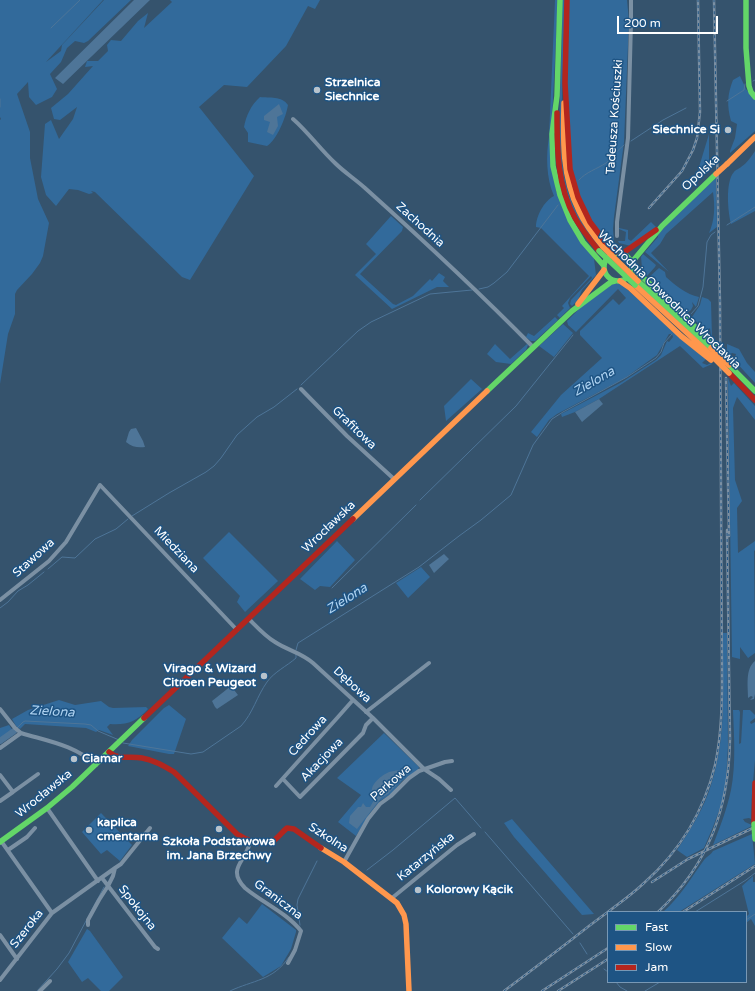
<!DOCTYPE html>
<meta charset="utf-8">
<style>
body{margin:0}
#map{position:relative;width:755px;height:991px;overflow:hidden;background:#35536d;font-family:"Varela Round",sans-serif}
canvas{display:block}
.legend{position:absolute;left:607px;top:911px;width:140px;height:72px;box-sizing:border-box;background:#1e5484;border:1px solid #7898b5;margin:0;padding:5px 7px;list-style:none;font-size:12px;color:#fff}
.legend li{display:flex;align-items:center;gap:8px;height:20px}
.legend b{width:20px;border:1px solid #7898b5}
.scale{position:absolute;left:617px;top:16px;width:101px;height:18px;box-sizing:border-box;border:2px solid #fff;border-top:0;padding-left:5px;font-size:12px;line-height:14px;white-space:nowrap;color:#fff;-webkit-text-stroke:3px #1e5484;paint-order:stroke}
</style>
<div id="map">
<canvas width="755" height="991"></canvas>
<ul class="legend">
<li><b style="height:5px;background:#63d668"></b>Fast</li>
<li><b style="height:5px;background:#ff974d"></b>Slow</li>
<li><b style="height:5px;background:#b3261e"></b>Jam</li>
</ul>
<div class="scale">200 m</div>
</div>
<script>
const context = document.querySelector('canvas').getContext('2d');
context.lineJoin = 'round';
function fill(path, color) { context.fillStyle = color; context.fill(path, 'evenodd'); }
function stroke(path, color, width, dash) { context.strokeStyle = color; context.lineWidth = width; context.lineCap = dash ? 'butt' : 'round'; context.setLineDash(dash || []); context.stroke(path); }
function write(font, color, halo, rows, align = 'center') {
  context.font = font + ' "Varela Round",sans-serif'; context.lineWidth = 3; context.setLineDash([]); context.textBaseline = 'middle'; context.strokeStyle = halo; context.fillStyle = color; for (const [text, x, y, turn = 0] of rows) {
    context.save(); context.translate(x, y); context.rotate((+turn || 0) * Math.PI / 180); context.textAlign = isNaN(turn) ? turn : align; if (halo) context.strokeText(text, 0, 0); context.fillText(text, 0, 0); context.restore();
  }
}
const green = new Path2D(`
 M0 0H103L46 62 61 51 62 45 104 0H131L88 41 84 43 75 41 67 48 61 62 50 74 57 89 52 97 36 105 29 97 28 82 17 94 30 132V158L38 199 49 223 43 256 40 263 32 274 17 290 15 294V314L8 334 0 384V120L1 119 0 117Z
 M170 0H320L315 9 308 6 286 46 247 87 224 85 199 107 254 176 190 280 182 277 95 192 91 191 93 193 89 194 78 190 69 189 56 206 46 195 41 177 45 124 51 120 59 139 73 119 77 107 60 120 54 119 51 108 68 94 93 66 85 67 87 61H98L108 51 107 45 111 40 121 41 138 21 148 13 144 28 172 2Z
 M555 0H558L552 119 556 191 594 259 596 275 582 290 578 300 572 306 570 304 571 300 592 278 591 276 570 298 568 303 570 308 560 318 557 315 564 308 562 306 589 276 541 228 536 227C536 216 544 201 554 196 546 178 546 155 549 137Z
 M562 0H565C564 32 563 65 562 97 561 128 559 159 567 188 573 211 586 230 601 249L600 250C556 200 559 154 560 92 561 61 562 31 562 0Z
 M569 0H627L629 21 624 142 614 217 613 229 614 242 610 244 597 230 580 199 571 168 567 87Z
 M740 76 746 89 755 100V131L730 153V151L735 138 737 124 731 121C727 106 727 95 733 80Z
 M260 97C269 98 282 96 288 105 286 117 277 140 267 146L248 142V133L244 127C246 116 251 105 260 97Z
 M709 134V165L696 177Z
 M755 151V211L731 224C728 212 725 182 734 172 735 170 739 169 741 167 747 163 751 157 755 151Z
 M716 178 717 227 709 233C715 220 715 206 713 192L666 234 660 244 651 253 669 272 645 252 658 237V236L659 233 700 192Z
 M391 216 403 227 402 231 360 274 393 304 396 305 413 296 430 279 432 281 439 273 445 277 443 281 449 287H437L392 309 355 275 376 254 366 244Z
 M651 222 656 227 631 246 619 243 618 241H625L626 232 619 229V228L628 230V239L631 241Z
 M643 254 656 265 655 267 647 276 642 268 641 257Z
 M659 268 665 272 666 277C676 286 686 294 699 297L696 307 692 302 693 306 691 310 687 313 648 278Z
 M613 283 621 284 706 359 702 363 707 365 711 363 712 364 703 368 680 346 599 399 575 412 562 417 561 414 622 382 656 360 661 355 667 341 669 342 673 337 672 334H669L657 355 625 378 557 414 549 420 537 437 531 432 561 395 602 358 580 335V331L613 299 619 305 626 298 618 289 576 332 568 325 567 321 581 307Z
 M702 297 708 299 711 302 712 338 711 336 710 328 706 332 692 317 700 305Z
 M555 317 558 320 535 341H531L526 337 528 333 534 336Z
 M563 324 573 333 554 357 539 346Z
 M495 344 510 359 527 344 528 345 526 350 511 364 496 362 487 354Z
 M727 344 739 349 747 363 755 372V383L734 360 736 354 732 353 729 355 727 353Z
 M728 378 731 386 734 383 755 406V420L737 397 733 408 735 480 742 501 737 508 738 553 755 541V550L754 551 755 653 748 658 740 647V659L732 657Z
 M471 379 482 389 446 421 444 406Z
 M229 532 278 581 245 612 237 602 240 596 203 558Z
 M337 541 355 560 330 587 320 586 315 590 300 579Z
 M421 567 430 577 408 598 396 583Z
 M722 633H727L728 746 726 780 722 803 713 827 704 848 687 857 677 850C691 829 704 808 711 785 727 736 723 684 722 633Z
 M59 700 75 705 101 701 109 707 113 708 146 707 148 709C136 722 127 725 110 724L107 727 113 735 99 730 96 732 86 728 25 724 20 729 16 726 12 719 28 710Z
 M169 705 186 719 174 754H169L128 746 132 740 164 708Z
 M733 710H739L740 712 739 744 741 743 743 710H750L755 715V718L750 722 751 724 755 722V760L752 793 751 819 749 818 743 819 745 822 752 825V826L713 845C720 827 727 809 731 790 736 764 734 737 733 710Z
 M9 725 15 734 0 744V728Z
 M384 733 419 767 418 770 402 781 391 794 380 801 370 813 356 836 338 822 361 795 337 778Z
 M101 813 132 845 120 861 107 850 101 854 82 832Z
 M512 819 594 914 582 915 514 837 504 823Z
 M752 834 755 864 679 912H663C680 897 691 878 704 860 707 856 711 855 713 851Z
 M753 876V882H755V926L751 919 746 923V917L749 914 742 886Z
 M262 904 296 930V932L291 949 281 966 263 977 222 938 239 917 247 924Z
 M87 929 90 931 123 977 109 991H101L88 978 82 982 68 962Z`);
const water = new Path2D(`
 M134 0H150L63 84 55 78Z
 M279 104 283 114 277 117 278 126 273 135 267 132 270 122 264 120V116Z
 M599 399 603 404 582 422 575 412Z
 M136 428 143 441 145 447C138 448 132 447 126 442L129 432 131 429Z
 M444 554 449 559 434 573 429 565Z
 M755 661V694L754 699 750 700 753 697 751 696 748 698C748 686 745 669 755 661Z
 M231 686 238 695 217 709 215 707 212 701Z
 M407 767 410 768 412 771 404 777 388 794 381 798 357 829 349 823 350 816 358 807H361L363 803 366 807H370L374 800 377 799V796L372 793C370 784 382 775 389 772 396 770 401 771 407 767Z`);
const stream = new Path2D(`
 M51 28 80 0
 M753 81 755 80
 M0 99V107
 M727 101 744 90 745 84
 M631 141 663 120 686 108
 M579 180C586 172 597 169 606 163 613 158 617 150 624 145
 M727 225 755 207
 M479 289 488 287 494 283 507 272 558 205
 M691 314 698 306 703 287 707 242 711 235 715 232
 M301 385 358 331 371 322 430 294 472 290
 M420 500 516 406 573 335
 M132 516 169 493 206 472 214 466 221 458 237 435 257 417 274 407 297 389
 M48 569 62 557 75 558 95 539 116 529 128 519
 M332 588 416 505
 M0 608 8 602 18 591 28 585 44 572
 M296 650 298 643 419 567 459 536 481 520 511 495 533 445 552 419 563 412 627 377 656 358 661 352 664 343 672 334
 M17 728 23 722 25 721 85 724 91 725 98 731 119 740
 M123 743 191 754 203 752 241 726C253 713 257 696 267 682 274 672 287 666 296 658V654
 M485 832 573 934
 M367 870 393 850 455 798 481 828
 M695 912 746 880 755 873
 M746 920 755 914
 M300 925 297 905 298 899 317 861
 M580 943 587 954
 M604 969 608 972
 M608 970V969
 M616 982 620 987 627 991
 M37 991 57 969 69 953 104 887
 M230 991C253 980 273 981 289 957
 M645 991 660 982`);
const river = new Path2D(`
 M0 741 14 731`);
const street = new Path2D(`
 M293 119C308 132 320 149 335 163 344 172 355 179 365 188 423 240 479 292 533 347
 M617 236V222L628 138 631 22V0
 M301 389 347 436 394 479
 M0 600 49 561 66 542 100 485 237 630
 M249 619C257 627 265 636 275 642 287 650 302 653 313 663L373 718 424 769 439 779 451 790
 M0 709 15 728 21 733C47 741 75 745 96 765
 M366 712 429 663
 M0 748 21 733
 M0 775 13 792 0 801
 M283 779 300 797 363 733 366 725 373 718
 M276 786 338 717 353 700
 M13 792 38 774
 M47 808 98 881
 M1 841 52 913
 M250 842C246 862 226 868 245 888 263 903 287 913 301 931L295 950 288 963
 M8 850 27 837 35 828
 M344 862 368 819 380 804 391 796 409 778 419 771 445 762 452 761
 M102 878 155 947 158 949
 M392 898 457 845 474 834
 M88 925V920L99 900 108 886 113 876 115 868 121 864 150 828
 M0 935 17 959
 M0 980 52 913 115 868
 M40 991 50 981`);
const fast = new Path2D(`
 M560 0 557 96 552 134 553 166 560 195 570 220 583 242 604 266
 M746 0V48L749 86 751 92 755 97
 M604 267a14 14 0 1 1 28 0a14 14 0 1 1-28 0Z
 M632 262 662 226 716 174
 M633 268 711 342
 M638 281 711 348
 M729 365 755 391
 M487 391 572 311 611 282 615 281
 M0 842 47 808 72 787 144 718`);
const slow = new Path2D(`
 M564 103C563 140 562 177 579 211 585 224 594 236 603 247
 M727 164 755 137
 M620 281 630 288 681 336 711 360
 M635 285 711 355
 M578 304 604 270
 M353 519 487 391
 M321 848 344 862 397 903 404 915 406 924 409 991`);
const jam = new Path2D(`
 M567 0 565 83 570 169 578 197 590 222 609 247 616 252
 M557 113C557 149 557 186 575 218 582 230 591 241 599 251
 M623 253 656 230
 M729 373 755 400
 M144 718 353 519
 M109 752C118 760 131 756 142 758 154 760 164 766 174 772L237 834C247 840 261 847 273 841 278 838 282 832 287 828L294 829 321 848
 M754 824 755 783`);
const rail = new Path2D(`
 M649 208 682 171 693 150 697 138 700 112 698 0
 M726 378 729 536
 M652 882 688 859 755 827
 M658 912C709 864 729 808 730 739L727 530
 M683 912 755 866
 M504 991C532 970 561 948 589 926 607 912 627 899 644 883 679 852 704 811 715 765 721 738 722 711 722 683L720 304 714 0
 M542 991 608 948
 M558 991 608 959`);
const fastBridge = new Path2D(`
 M599 251 635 285
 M711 342 729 361
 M754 824 755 839`);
const slowBridge = new Path2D(`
 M716 174 727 164
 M603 247 638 281
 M711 348 729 365
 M711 355 729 373`);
const markers = [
 [317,90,4,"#b8c3cc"],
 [728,130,4,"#b8c3cc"],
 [264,676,4,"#b8c3cc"],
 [74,759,4,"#b8c3cc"],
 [219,829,4,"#b8c3cc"],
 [89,830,4,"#b8c3cc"],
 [418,890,4,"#b8c3cc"]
];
const poiNames = [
 ["Strzelnica",325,83],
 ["Siechnice",325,97],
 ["Siechnice Si",720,130,"right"],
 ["Virago & Wizard",256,669,"right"],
 ["Citroen Peugeot",256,683,"right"],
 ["Ciamar",82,759],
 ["kaplica",97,823],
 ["cmentarna",97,837],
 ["Szkoła Podstawowa",219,842,"center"],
 ["im. Jana Brzechwy",219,856,"center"],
 ["Kolorowy Kącik",426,890]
];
const streetNames = [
 ["Tadeusza Kościuszki",615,117,-86],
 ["Opolska",701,173,-43],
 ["Zachodnia",420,225,42],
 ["Wschodnia Obwodnica Wrocławia",669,300,44],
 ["Grafitowa",354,428,44],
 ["Wrocławska",329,527,-44],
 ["Miedziana",176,550,46],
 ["Stawowa",34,558,-42],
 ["Dębowa",352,685,43],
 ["Cedrowa",308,736,-48],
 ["Akacjowa",322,760,-46],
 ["Parkowa",391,783,-41],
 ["Wrocławska",44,794,-39],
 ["Szkolna",328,838,33],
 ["Katarzyńska",426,857,-39],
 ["Graniczna",278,900,37],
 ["Spokojna",137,908,52],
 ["Szeroka",27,929,-52]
];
const waterNames = [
 ["Zielona",594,382,-30],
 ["Zielona",347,599,-32],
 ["Zielona",52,712,3]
];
fill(green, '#326a9b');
fill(water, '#4e7598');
stroke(stream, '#4e7598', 1);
stroke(river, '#4e7598', 6);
stroke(street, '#7b90a3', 4);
stroke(fast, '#63d668', 5.5);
stroke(slow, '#ff974d', 5.5);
stroke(jam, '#b3261e', 5.5);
stroke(rail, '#7c90a3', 2.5);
stroke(rail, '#1e5484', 1, [3]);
stroke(fastBridge, '#63d668', 5.5);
stroke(slowBridge, '#ff974d', 5.5);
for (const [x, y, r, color] of markers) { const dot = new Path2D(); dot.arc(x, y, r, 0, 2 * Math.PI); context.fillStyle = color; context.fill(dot); stroke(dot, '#1e5484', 1.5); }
write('bold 12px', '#fff', '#1e5484', poiNames, 'left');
write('12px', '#fff', '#1e5484', streetNames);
write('italic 13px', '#b0d4f2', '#1e5484', waterNames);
</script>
